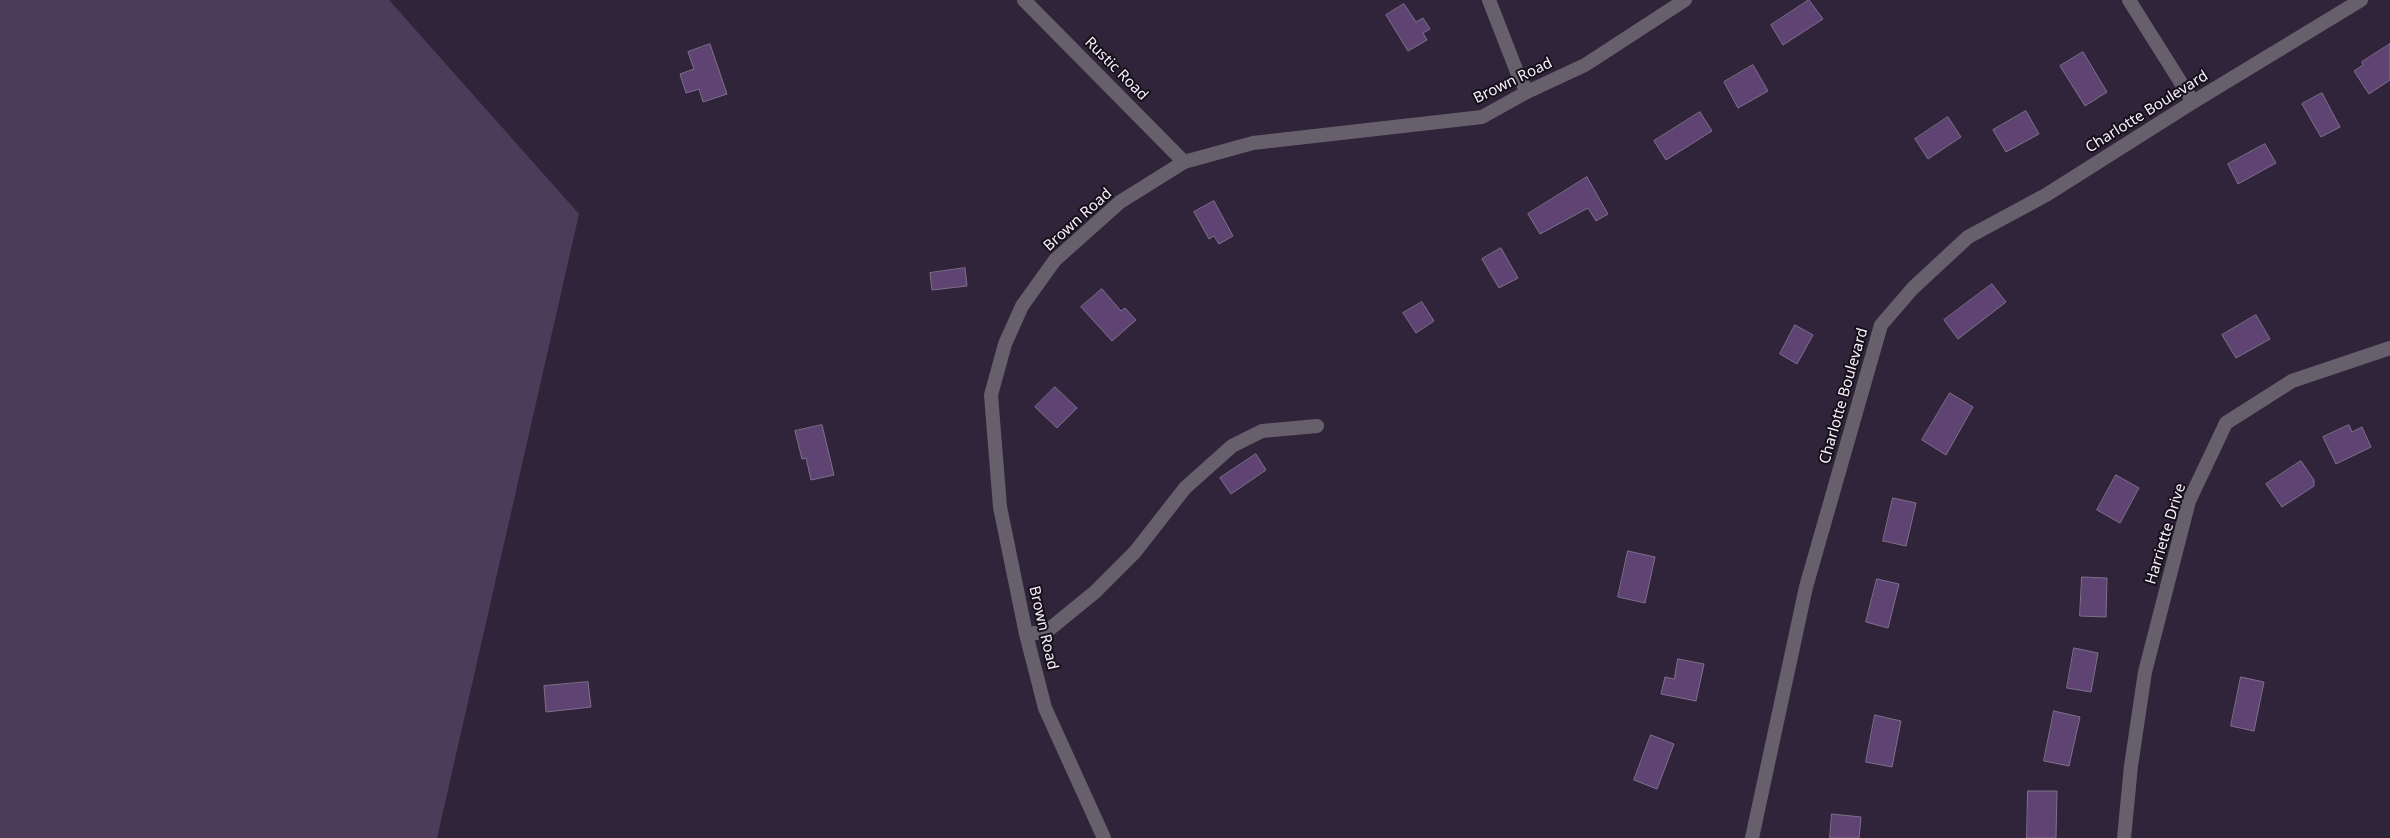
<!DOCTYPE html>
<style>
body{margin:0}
canvas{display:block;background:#30243a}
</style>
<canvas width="2390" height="838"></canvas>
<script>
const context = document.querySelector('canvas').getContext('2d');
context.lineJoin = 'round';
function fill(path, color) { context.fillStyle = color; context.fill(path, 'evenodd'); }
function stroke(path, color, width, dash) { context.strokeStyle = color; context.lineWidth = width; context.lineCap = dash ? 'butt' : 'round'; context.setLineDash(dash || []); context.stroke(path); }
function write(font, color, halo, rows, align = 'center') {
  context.font = font + ' "Noto Sans",sans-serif'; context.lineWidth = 4; context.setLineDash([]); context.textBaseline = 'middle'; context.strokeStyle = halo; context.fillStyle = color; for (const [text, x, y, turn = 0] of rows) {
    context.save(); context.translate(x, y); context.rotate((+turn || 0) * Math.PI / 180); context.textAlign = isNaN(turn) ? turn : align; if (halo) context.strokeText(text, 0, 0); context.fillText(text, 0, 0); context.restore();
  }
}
const green = new Path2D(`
 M0 0H389L579 214 437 838H0Z`);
const building = new Path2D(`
 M1809 0 1823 19 1783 45 1771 25Z
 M1404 4 1416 22 1423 18 1430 29 1423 33 1427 40 1408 51 1386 15Z
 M710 44 727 94 703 102 699 89 686 93 680 74 694 69 688 52Z
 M2390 44V80L2369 94 2354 71 2363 65 2362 62Z
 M2083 52 2107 92 2085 106 2060 66Z
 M1753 65 1768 91 1738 108 1724 82Z
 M2322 93 2340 127 2321 137 2302 104Z
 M2026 111 2039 134 2006 152 1993 130Z
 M1700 112 1712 131 1666 160 1654 141Z
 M1948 117 1961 137 1928 159 1915 139Z
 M2265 144 2276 163 2238 184 2228 164Z
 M1587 177 1608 214 1596 221 1588 208 1540 234 1528 214Z
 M1214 201 1233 236 1219 244 1214 236 1209 239 1194 212Z
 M1501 248 1518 278 1499 288 1482 259Z
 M965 268 967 286 932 290 930 273Z
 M1992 284 2006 302 1958 339 1944 320Z
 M1102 289 1121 311 1125 308 1136 320 1112 341 1081 307Z
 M1422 302 1434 321 1416 333 1403 313Z
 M2256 315 2270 339 2236 358 2222 335Z
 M1795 325 1813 335 1797 364 1780 354Z
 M1055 387 1077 408 1057 428 1035 407Z
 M1950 393 1973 407 1946 455 1922 440Z
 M822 425 834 475 811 480 806 458 802 459 795 431Z
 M2349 425 2352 432 2362 427 2371 447 2336 464 2323 437Z
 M1256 454 1266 470 1231 494 1220 478Z
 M2301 461 2314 480V486L2282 507 2266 484Z
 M2116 475 2139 488 2120 523 2097 510Z
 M1893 498 1916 503 1906 546 1883 541Z
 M1628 551 1655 557 1645 603 1618 597Z
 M2082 577 2107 578 2106 617 2080 616Z
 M1877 579 1899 584 1888 628 1866 622Z
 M2074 648 2098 653 2091 692 2067 688Z
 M1678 659 1704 664 1696 701 1661 694 1665 677 1674 679Z
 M2241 677 2264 682 2254 731 2231 726Z
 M588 682 591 707 546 712 544 686Z
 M2054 711 2080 717 2069 766 2044 761Z
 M1875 715 1901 721 1892 767 1866 762Z
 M1651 735 1674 744 1657 789 1634 780Z
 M2028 791H2057L2056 838H2027Z
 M1832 814 1861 817 1859 838H1830Z`);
const minor = new Path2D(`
 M1024 0 1184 162
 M1489 0 1517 72 1527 92
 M2129 0 2193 102
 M1026 634 1046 632 1095 592 1135 552 1185 488 1232 446 1262 431 1317 426
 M1104 838 1045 708 1026 634 1000 507 991 395 1005 344 1022 306 1055 260 1120 202 1184 162 1253 143 1482 117 1527 92 1585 65 1685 0
 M1752 838 1806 587 1881 325 1913 288 1968 237 2046 195 2193 102 2361 0
 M2124 838 2131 766 2145 672 2189 501 2226 423 2292 381 2390 348`);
const streetNames = [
 ["Rustic Road",1116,69,45],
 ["Brown Road",1513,81,-26],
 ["Charlotte Boulevard",2147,112,-32],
 ["Brown Road",1078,220,-42],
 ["Charlotte Boulevard",1844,396,-74],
 ["Harriette Drive",2166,534,-73],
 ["Brown Road",1043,628,77]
];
fill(green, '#4c3c5a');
fill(building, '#5e4373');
stroke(building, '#7e708a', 1);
stroke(minor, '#66606c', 14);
write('15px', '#f7f1fd', '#15101a', streetNames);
</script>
